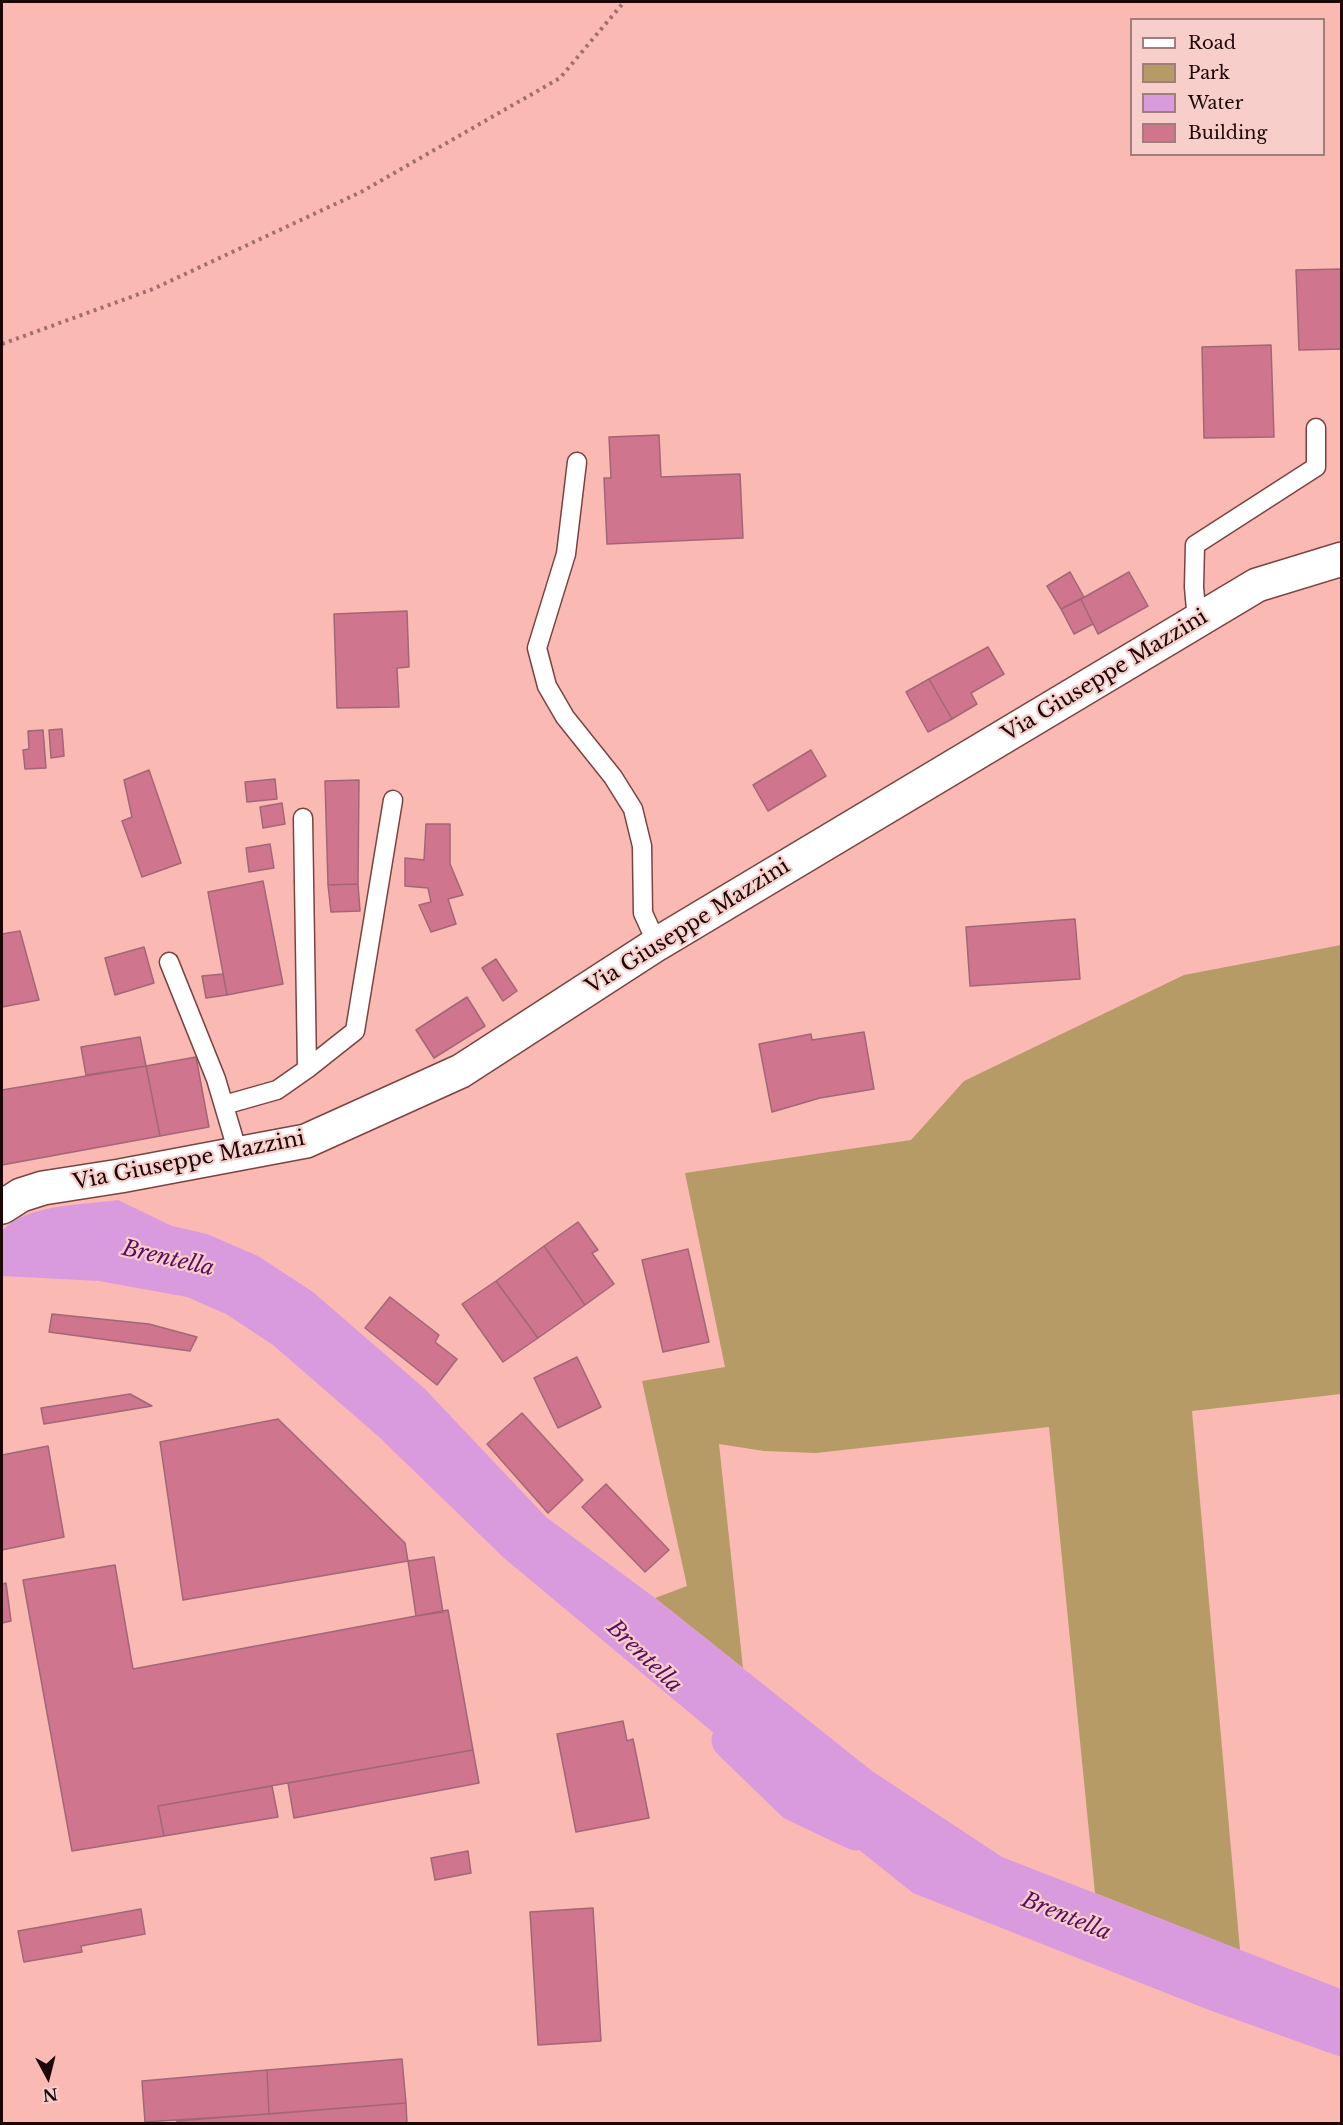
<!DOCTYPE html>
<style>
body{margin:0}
#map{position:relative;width:1343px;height:2125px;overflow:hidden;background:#fbb9b4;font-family:"Libre Baskerville",serif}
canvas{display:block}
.frame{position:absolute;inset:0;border:3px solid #1c0606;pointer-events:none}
.legend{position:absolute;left:1130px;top:18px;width:195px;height:138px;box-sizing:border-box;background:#f7ceca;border:2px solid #9f7e7c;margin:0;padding:8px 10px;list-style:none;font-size:18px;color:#1c0606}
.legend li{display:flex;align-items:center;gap:12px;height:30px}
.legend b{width:30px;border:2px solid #9f7e7c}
.north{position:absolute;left:18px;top:2047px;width:60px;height:60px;-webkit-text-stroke:4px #f7ceca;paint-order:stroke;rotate:173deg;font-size:16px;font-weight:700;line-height:24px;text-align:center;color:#1c0606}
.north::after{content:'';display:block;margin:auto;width:21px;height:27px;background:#1c0606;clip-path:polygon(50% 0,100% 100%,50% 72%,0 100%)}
</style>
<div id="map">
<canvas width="1343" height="2125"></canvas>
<div class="frame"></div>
<ul class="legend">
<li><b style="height:8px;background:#fff"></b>Road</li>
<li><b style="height:16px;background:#b69b67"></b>Park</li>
<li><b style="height:16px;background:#d99bde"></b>Water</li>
<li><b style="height:16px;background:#cf758d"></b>Building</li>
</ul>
<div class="north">N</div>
</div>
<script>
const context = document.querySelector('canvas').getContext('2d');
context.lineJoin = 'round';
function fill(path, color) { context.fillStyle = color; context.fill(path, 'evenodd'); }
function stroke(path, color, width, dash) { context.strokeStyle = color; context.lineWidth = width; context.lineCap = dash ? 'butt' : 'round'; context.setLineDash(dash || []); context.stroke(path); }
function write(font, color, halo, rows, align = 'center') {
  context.font = font + ' "Libre Baskerville",serif'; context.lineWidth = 4.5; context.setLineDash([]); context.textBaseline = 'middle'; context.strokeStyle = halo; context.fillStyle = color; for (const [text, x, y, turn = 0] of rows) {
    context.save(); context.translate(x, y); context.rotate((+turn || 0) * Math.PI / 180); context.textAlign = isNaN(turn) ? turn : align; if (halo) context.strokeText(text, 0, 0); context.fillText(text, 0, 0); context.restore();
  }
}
const green = new Path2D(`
 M1341 945V1394L1192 1411 1240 1950 1095 1893 1049 1427 816 1453 764 1451 719 1444 743 1668 655 1598 687 1586 642 1381 725 1367 685 1173 911 1140 964 1081 1184 975Z`);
const water = new Path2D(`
 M118 1200 172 1226 207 1234 258 1256 313 1292 425 1389 546 1517 655 1598 872 1771 1002 1857 1341 1989V2057L1209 2010 913 1893 739 1754 504 1558 379 1437 273 1345 226 1314 187 1297 99 1281 2 1276V1231C26 1204 83 1205 118 1200Z`);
const canal = new Path2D(`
 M731 1740 795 1802 856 1831`);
const building = new Path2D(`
 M1342 269V349L1299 350 1296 270Z
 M1271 345 1274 437 1204 438 1202 347Z
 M659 435 661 477 740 474 743 538 607 544 604 478H611L609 437Z
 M1070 572 1084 597 1061 609 1047 586Z
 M1129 572 1148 606 1098 634 1081 599Z
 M1081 599 1093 624 1074 634 1061 609Z
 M407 611 409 667 397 668 399 707 337 708 334 614Z
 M988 647 1004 674 971 693 977 704 952 719 929 679Z
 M929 679 952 719 928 732 906 692Z
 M62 729 64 756 51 758 49 730Z
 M43 730 46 768 25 769 23 750 29 749 28 731Z
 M811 750 826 776 768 811 753 785Z
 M149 770 181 863 142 877 122 821 132 817 124 780Z
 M275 779 277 799 247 802 245 782Z
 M359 780 358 884 328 885 325 781Z
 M282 803 285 824 263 828 260 807Z
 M426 824H450V864L463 895 448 899 456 924 431 932 419 905 431 902 428 888 405 886V858L424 860Z
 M270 844 274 868 249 872 246 848Z
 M263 881 283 984 227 995 208 892Z
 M358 884 360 911 331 912 328 885Z
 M1075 919 1080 979 970 986 966 927Z
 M20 931 39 1000 2 1007V934Z
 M144 947 154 983 115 995 105 958Z
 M496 959 517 991 503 1001 482 968Z
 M223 974 227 995 206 998 202 976Z
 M467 997 485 1026 434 1058 416 1030Z
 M864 1032 874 1089 820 1098 772 1112 759 1044 811 1034 812 1040Z
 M140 1037 146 1066 86 1075 81 1047Z
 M196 1057 209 1127 160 1136 146 1066Z
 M146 1066 160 1136 2 1165V1090Z
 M578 1222 598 1250 592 1253 614 1284 585 1305 544 1246Z
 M544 1246 585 1305 538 1338 496 1281Z
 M688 1249 709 1342 663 1352 642 1260Z
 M496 1281 538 1338 503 1362 462 1304Z
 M390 1297 439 1335 435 1342 457 1359 437 1385 365 1328Z
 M52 1314 149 1324 197 1337 190 1351 49 1332Z
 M577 1357 601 1407 558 1428 534 1378Z
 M130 1394 152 1406 44 1424 41 1408Z
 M522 1413 583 1480 548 1513 487 1444Z
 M278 1419 405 1543 408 1561 183 1600 160 1442Z
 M48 1446 64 1537 2 1550V1455Z
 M606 1484 669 1550 645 1572 582 1507Z
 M434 1557 443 1612 416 1616 408 1561Z
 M115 1565 133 1669 448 1610 473 1750 158 1806 164 1836 72 1851 23 1580Z
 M6 1583 11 1621 2 1623V1584Z
 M623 1721 627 1741 633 1739 649 1818 576 1832 557 1734Z
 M473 1750 479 1783 294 1818 288 1783Z
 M272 1786 278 1817 164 1836 158 1806Z
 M468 1851 471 1873 435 1880 431 1858Z
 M593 1908 601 2041 538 2045 530 1912Z
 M141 1909 145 1934 81 1946 82 1952 24 1962 18 1931Z
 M402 2059 406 2103 269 2114 267 2070Z
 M267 2070 269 2114 145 2122 142 2081Z
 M406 2103 407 2124H177V2121Z`);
const path = new Path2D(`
 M2 344 153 289 361 192 560 78 624 2`);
const service = new Path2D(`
 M577 462 566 554 537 648 547 686 565 717 613 777 633 809 642 846 643 913 657 944
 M1197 621 1194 587 1195 545 1316 467V428
 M169 962 216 1079 238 1153
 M307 1069 355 1031 393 800
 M224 1105 277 1090 307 1069 303 818`);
const minor = new Path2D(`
 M2 1207 21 1195 43 1188 120 1176 306 1141 461 1071 657 944 1257 585 1342 559`);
const streetNames = [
 ["Via Giuseppe Mazzini",1105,676,-31],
 ["Via Giuseppe Mazzini",688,927,-32],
 ["Via Giuseppe Mazzini",189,1161,-11]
];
const waterNames = [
 ["Brentella",168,1259,13],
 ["Brentella",644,1657,44],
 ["Brentella",1066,1917,22]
];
fill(green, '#b69b67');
fill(water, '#d99bde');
stroke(canal, '#d99bde', 39);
fill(building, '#cf758d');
stroke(building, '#a26776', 1.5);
stroke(service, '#7b4340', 21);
stroke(minor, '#7b4340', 36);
stroke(path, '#a0706d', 4, [3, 4.5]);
stroke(service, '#fff', 18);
stroke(minor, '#fff', 33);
write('21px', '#1c0606', '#f7ceca', streetNames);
write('italic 22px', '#590d61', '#f7ceca', waterNames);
</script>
